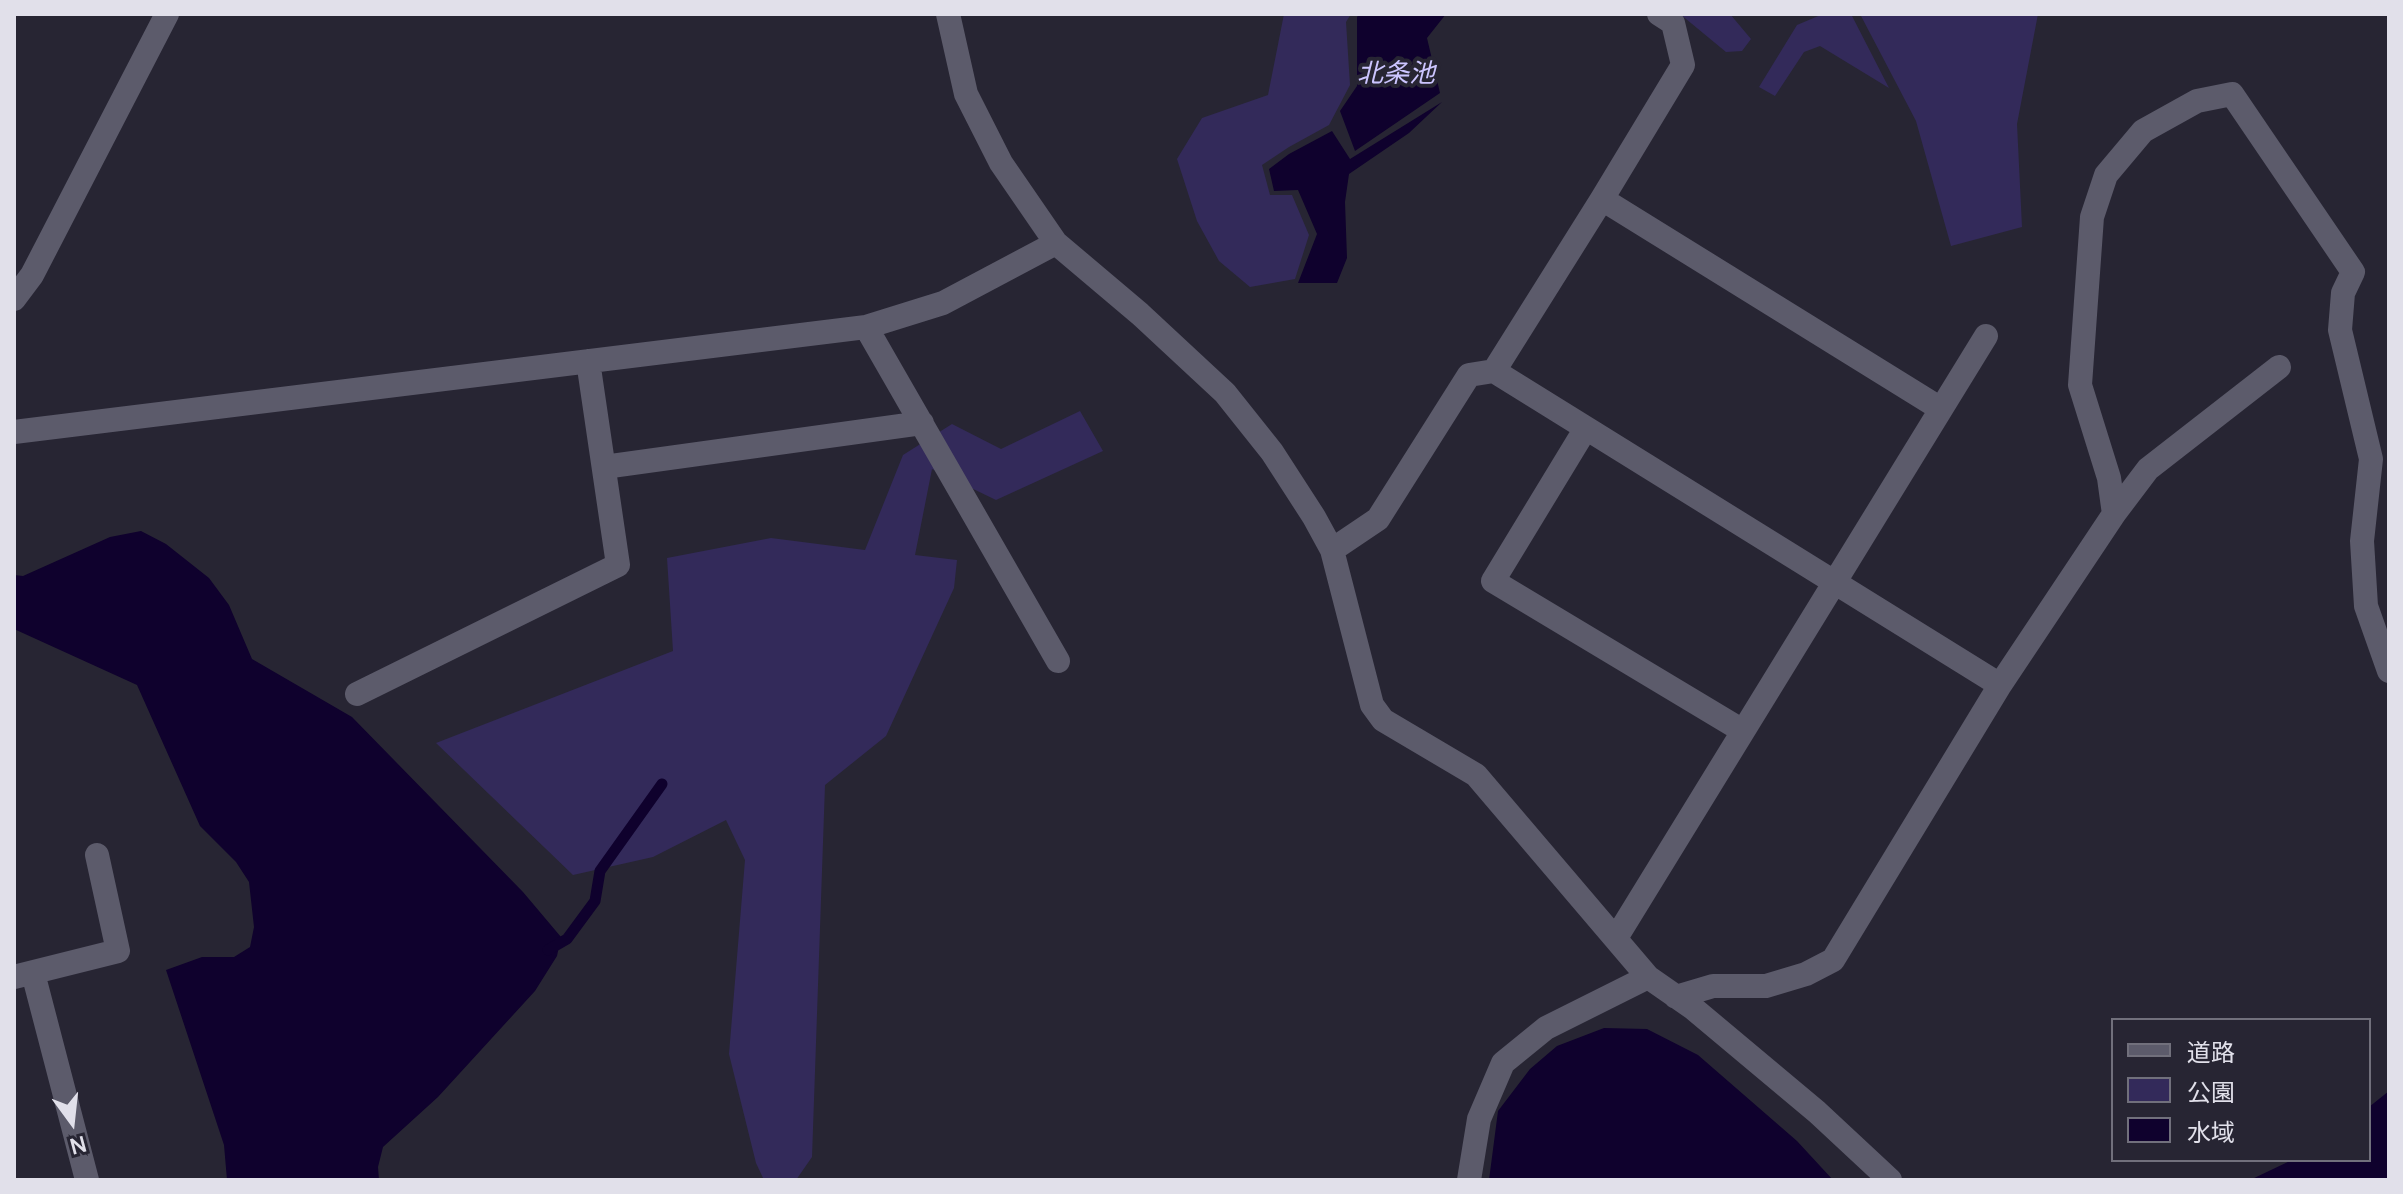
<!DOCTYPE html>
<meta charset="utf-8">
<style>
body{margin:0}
#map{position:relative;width:2403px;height:1194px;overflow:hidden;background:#272533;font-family:Manrope,"Noto Sans JP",sans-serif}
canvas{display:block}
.frame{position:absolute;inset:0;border:16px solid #e1e0ea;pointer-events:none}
.legend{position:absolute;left:2111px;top:1018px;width:260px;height:144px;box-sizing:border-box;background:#272533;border:2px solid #71707c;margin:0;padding:10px 14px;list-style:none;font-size:24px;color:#e1e0ea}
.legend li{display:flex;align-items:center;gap:16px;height:40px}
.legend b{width:40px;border:2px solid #71707c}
.north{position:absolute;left:32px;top:1082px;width:80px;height:80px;-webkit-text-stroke:6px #272533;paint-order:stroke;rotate:165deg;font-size:22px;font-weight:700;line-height:32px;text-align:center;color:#e1e0ea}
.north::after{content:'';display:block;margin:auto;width:28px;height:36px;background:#e1e0ea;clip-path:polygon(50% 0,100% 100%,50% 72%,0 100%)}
</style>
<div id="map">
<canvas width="2403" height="1194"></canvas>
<div class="frame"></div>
<ul class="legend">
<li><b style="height:10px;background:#5c5b6b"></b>道路</li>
<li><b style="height:22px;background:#332a5a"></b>公園</li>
<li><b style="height:22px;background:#0f012d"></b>水域</li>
</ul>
<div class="north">N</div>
</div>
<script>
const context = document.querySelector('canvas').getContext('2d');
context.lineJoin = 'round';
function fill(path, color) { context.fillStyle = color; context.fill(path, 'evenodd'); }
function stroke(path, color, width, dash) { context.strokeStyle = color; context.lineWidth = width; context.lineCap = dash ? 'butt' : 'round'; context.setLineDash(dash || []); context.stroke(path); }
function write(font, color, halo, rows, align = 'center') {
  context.font = font + ' Manrope,"Noto Sans JP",sans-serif'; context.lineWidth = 8; context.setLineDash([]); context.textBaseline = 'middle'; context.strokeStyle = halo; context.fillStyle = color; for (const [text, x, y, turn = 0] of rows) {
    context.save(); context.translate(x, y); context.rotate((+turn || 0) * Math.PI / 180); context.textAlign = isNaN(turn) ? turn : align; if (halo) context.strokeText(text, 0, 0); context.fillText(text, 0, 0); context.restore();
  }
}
const green = new Path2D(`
 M1284 14H1351L1346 22 1350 85 1329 125 1289 147 1262 165 1270 195H1292L1309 235 1295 279 1250 287 1219 261 1197 221 1177 159 1202 118 1268 95Z
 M1680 14H1730L1751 39 1742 51 1726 52Z
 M1823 14H1851L1889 88 1820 46 1804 52 1775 96 1759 87 1797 25Z
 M1860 14H2038L2017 124 2022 227 1951 246 1916 121Z
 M1080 411 1103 451 996 500 932 469 915 555 957 560 954 588 886 736 825 785 812 1157 796 1180H764L756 1163 729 1054 745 860 726 820 653 857 573 875 436 743 673 651 667 558 771 538 865 550 903 455 952 424 1001 449Z`);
const water = new Path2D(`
 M1359 14H1446L1427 38 1440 93 1355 151 1340 111 1357 86V17Z
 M1442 102 1409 133 1349 174 1345 202 1347 258 1337 283H1298L1317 234 1298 190 1274 191 1269 169 1289 154 1332 131 1350 159Z
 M141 531 166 544 209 578 229 605 252 659 352 717 523 892 561 937 557 956 535 991 438 1097 383 1147 378 1167 379 1180H227L224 1145 166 970 202 957H234L250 947 254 927 249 882 236 862 200 826 137 685 14 629V575L23 576 110 537Z
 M1604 1028 1647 1029 1698 1055 1797 1141 1833 1180H1489L1498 1111 1530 1069 1557 1046Z
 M2389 1091V1180H2250L2292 1160H2369V1107Z`);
const stream = new Path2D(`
 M548 950 567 939 595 901 600 871 662 784`);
const street = new Path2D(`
 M948 14 966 94 1001 163 1056 243
 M1602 199 1941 409
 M14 299 32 275 167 14
 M866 327 1058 661
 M1494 371 2000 685
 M1586 428 1493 581 1743 731
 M14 432 866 327 943 303 1056 243 1140 314 1225 393 1272 452 1314 517 1332 550 1372 705 1383 720 1476 775 1648 977 1694 1009 1817 1112 1890 1180
 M604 467 922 423
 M2114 514 2148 469 2279 367
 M1332 550 1378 519 1469 375 1494 371 1602 199 1683 65 1673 23 1659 14
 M357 694 618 565 588 361
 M1616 938 1986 336
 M33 973 87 1180
 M14 977 118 951 97 855
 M1676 997 1713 986H1766L1806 974 1833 960 2000 685 2114 514 2109 478 2080 385 2092 217 2106 175 2143 131 2197 101 2232 94 2353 272 2343 293 2340 330 2371 459 2362 541 2366 606 2389 671
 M1469 1180 1479 1119 1503 1063 1546 1028 1648 977`);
const waterNames = [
 ["北条池",1396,75]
];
fill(green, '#332a5a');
fill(water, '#0f012d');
stroke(stream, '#0f012d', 11);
stroke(street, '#5c5b6b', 24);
write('italic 26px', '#ccc5ff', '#272533', waterNames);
</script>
